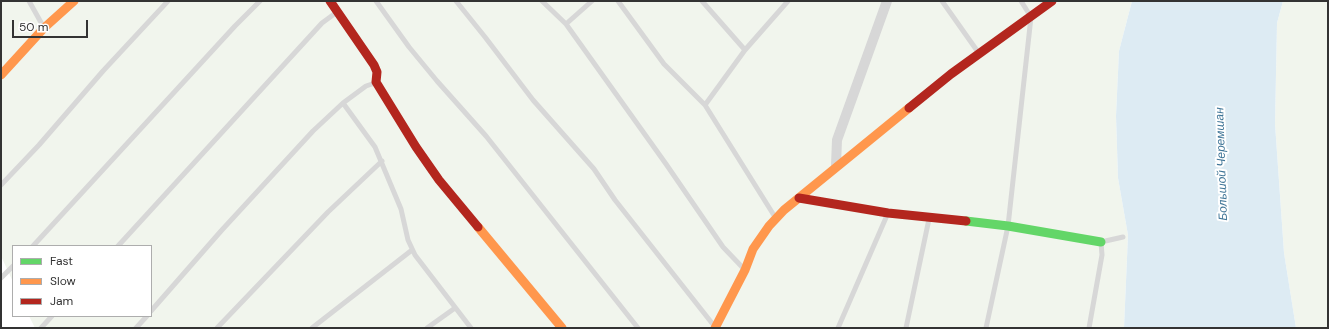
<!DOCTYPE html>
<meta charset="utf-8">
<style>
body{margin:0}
#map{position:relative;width:1329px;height:329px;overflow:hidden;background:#fff;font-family:"DM Sans",sans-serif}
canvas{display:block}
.frame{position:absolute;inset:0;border:2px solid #333;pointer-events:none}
.legend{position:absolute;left:12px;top:245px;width:140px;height:72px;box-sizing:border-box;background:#fff;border:1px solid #adadad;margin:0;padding:5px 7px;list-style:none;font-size:12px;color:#333}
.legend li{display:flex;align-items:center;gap:8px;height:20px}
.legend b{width:20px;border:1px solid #adadad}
.scale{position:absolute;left:12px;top:20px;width:76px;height:18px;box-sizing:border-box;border:2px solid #333;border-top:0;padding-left:5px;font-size:12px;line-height:14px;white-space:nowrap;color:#333;-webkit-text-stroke:3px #fff;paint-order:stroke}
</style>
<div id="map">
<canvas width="1329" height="329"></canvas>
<div class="frame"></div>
<ul class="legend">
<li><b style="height:5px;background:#63d668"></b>Fast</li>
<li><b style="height:5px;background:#ff974d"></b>Slow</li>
<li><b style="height:5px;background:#b3261e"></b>Jam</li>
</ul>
<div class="scale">50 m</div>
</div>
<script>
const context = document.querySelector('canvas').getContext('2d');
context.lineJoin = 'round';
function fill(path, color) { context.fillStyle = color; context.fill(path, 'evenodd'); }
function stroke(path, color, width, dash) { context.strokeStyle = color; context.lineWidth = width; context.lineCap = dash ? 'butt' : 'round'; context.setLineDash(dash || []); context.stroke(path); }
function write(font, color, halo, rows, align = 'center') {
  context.font = font + ' "DM Sans",sans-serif'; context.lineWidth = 4; context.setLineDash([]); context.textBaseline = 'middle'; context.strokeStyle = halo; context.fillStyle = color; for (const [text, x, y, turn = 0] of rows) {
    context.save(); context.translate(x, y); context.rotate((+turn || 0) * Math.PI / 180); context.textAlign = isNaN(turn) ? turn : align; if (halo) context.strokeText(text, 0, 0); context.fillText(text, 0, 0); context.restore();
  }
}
const green = new Path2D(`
 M1 1H1132L1119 51 1116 116 1118 178 1128 235 1124 328H35L29 316H151V246H13V282L1 256Z
 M1283 1H1328V328H1296L1284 253 1275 124 1277 23Z`);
const water = new Path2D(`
 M1132 1H1283L1277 23 1275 124 1284 253 1296 328H1124L1128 235 1118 178 1116 116 1119 51Z`);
const lane = new Path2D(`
 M29 1 43 26
 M376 1 409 47 437 81 486 136 638 328
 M456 1 485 37 533 100 594 169 615 200 715 327
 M542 1 566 24 666 164 723 247 744 269
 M618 1 664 64 705 105
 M702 1 745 50
 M942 1 978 52
 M566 24 592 1
 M343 103 375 147 401 209 408 240 415 255 471 328
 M1 185 39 145 103 71 168 1
 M775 217 705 105 745 50 788 1
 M33 246 235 26 260 1
 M118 246 322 23 337 12
 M1 278 13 266
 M151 311 221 231 313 131 343 103 366 86 375 83
 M41 328 52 316
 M136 328 147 316
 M217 328 328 212 382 161
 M312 328 412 250
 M427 328 455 308
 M838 328 888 213
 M906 328 929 219
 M986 328 1008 226 1031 17 1021 1
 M1089 328 1102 255 1101 242 1123 237`);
const street = new Path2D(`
 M836 165 837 140 887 1`);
const fast = new Path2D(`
 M966 221 1008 226 1101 242`);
const slow = new Path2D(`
 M1 75 44 28 74 1
 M478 227 562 328
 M715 328 745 270 753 249 769 226 784 210 909 108`);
const jam = new Path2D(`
 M330 1 374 65 377 72 376 82 416 147 439 180 478 227
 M909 108 951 74 1052 1
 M799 198 888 213 966 221`);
const waterNames = [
 ["Большой Черемшан",1222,164,-92]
];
fill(green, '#f1f5ed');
fill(water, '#ddebf3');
stroke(lane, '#d7d7d7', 5);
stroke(street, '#d7d7d7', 10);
stroke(fast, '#63d668', 9);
stroke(slow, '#ff974d', 9);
stroke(jam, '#b3261e', 9);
write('italic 12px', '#3f7597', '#fff', waterNames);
</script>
